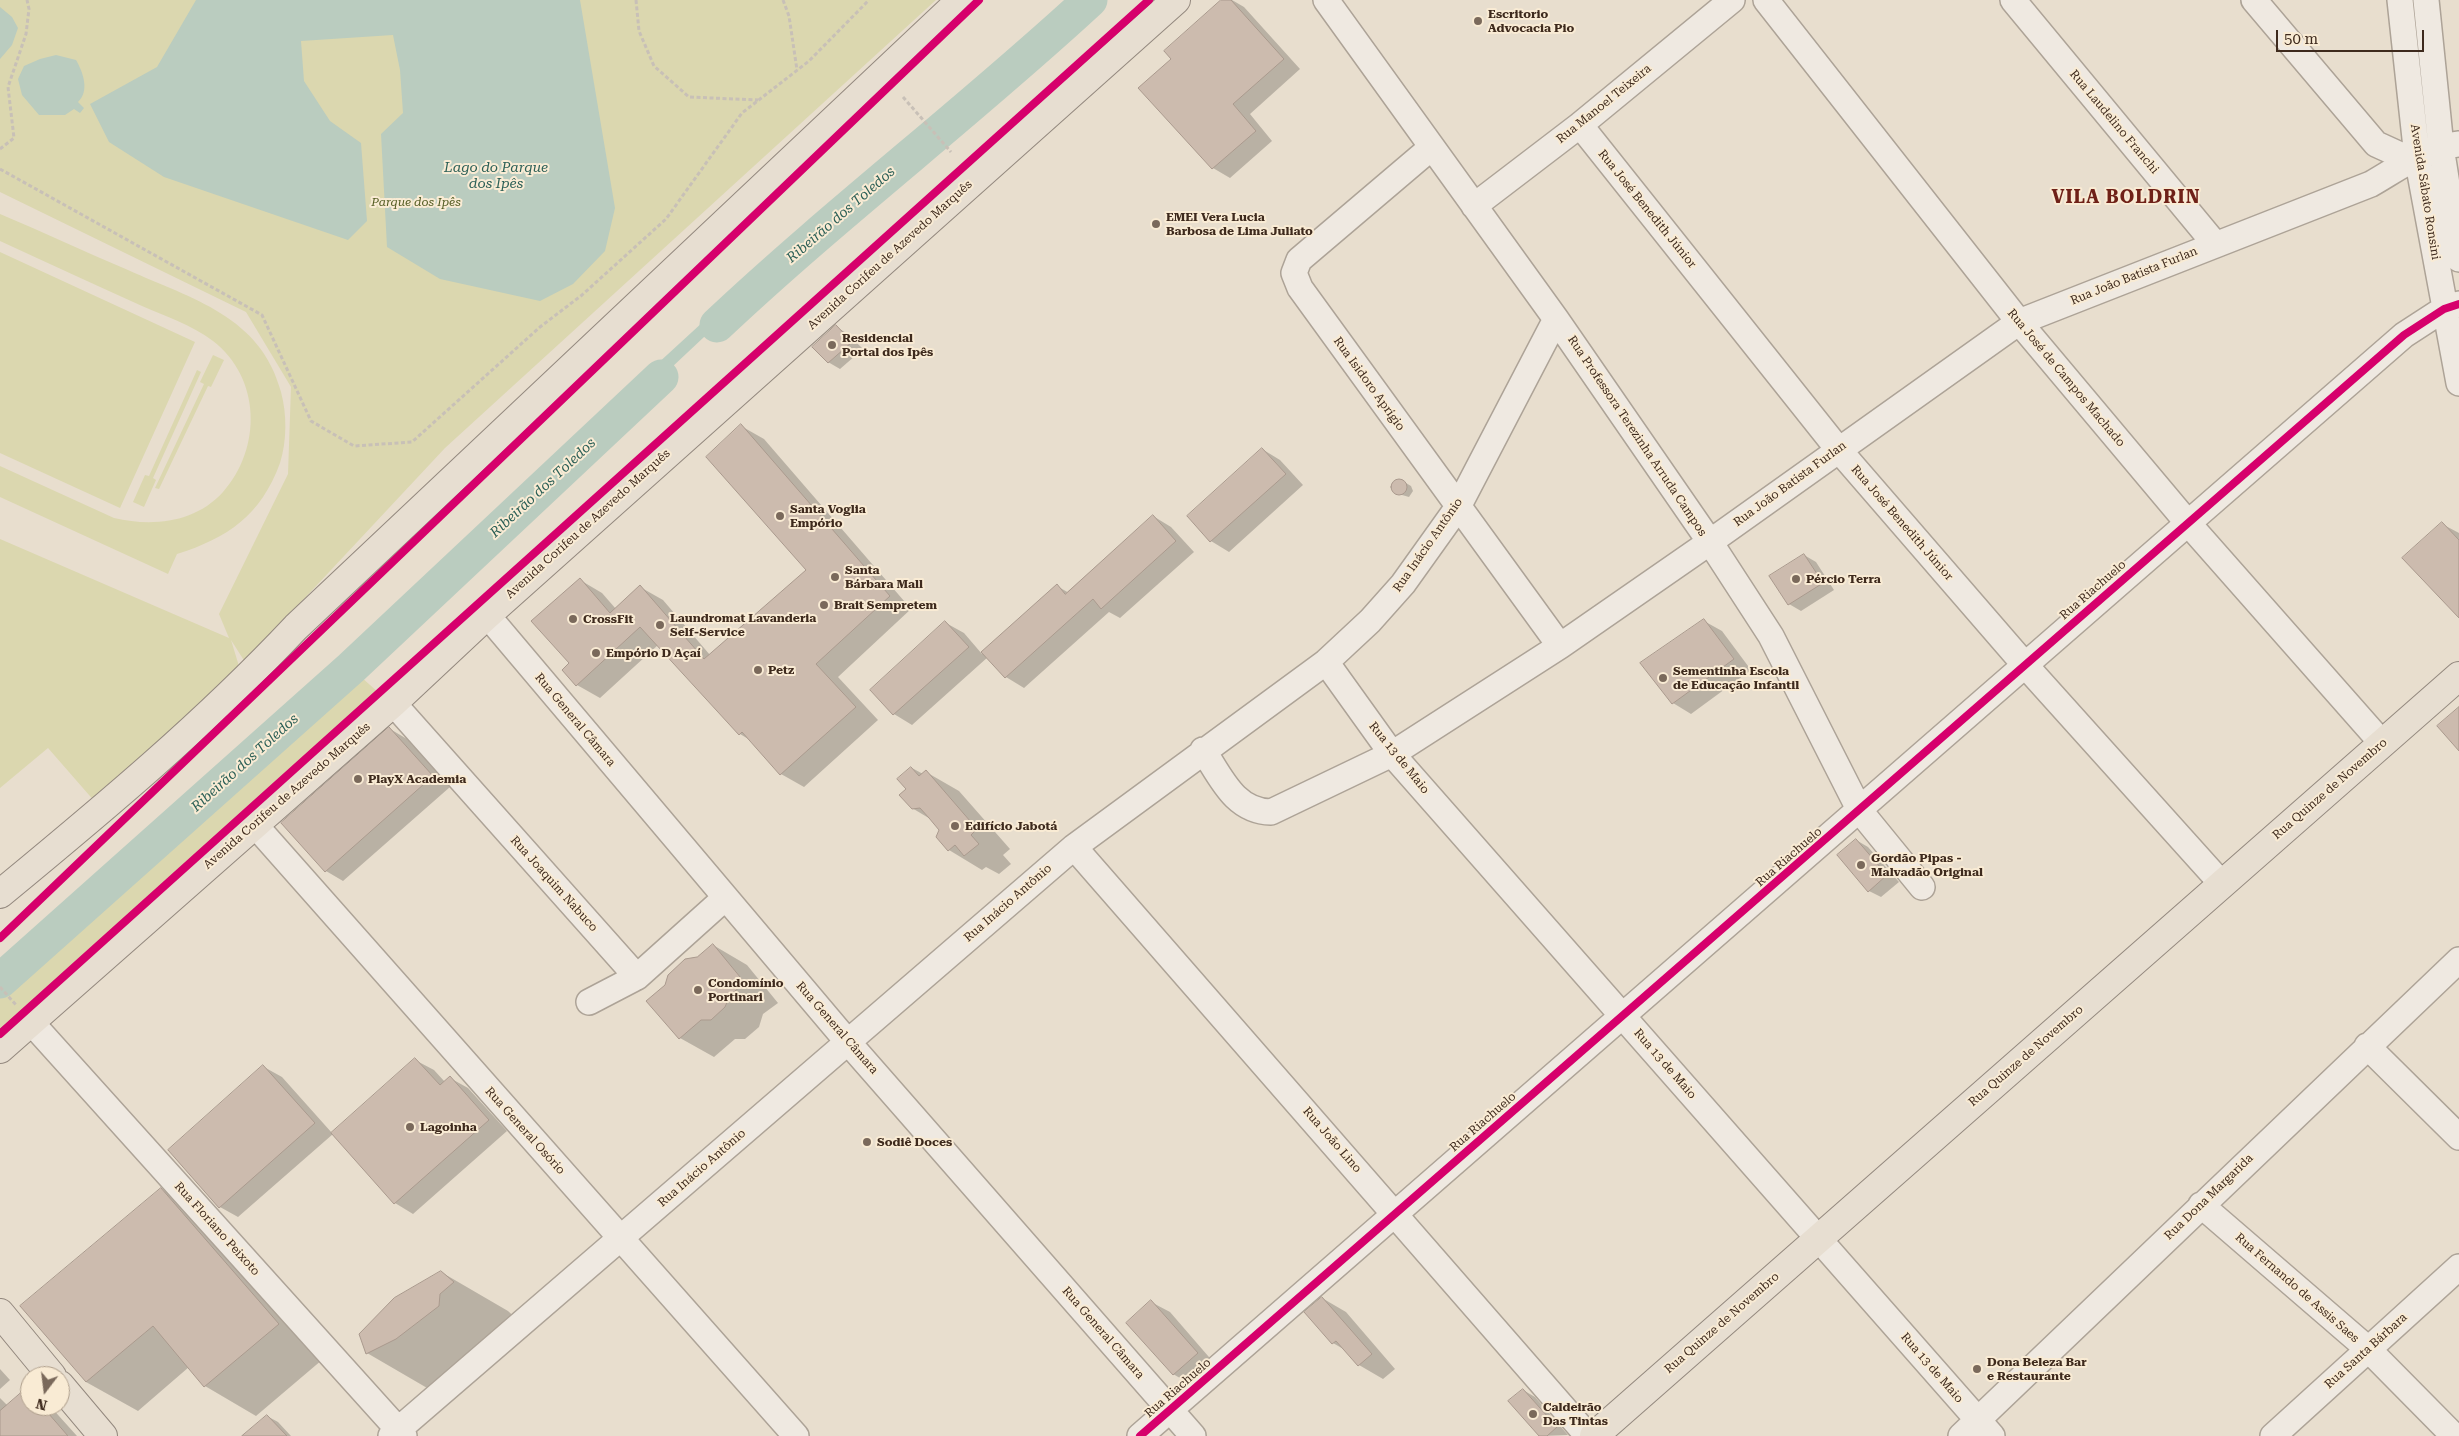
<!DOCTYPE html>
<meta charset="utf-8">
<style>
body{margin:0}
#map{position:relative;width:2459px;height:1436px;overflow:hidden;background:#e8dece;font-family:"Roboto Serif",serif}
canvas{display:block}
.north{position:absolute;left:20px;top:1366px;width:50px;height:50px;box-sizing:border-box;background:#f9ebd4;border:1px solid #ae9e8b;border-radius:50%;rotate:195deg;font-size:14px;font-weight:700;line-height:20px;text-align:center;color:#3e2a1d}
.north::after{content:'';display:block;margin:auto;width:18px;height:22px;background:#7a695b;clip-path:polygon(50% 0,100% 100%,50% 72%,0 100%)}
.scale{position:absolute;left:2276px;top:30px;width:148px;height:22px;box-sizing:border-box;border:2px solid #3e2a1d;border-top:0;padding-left:6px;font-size:15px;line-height:18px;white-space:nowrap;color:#3e2a1d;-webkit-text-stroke:4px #f9ebd4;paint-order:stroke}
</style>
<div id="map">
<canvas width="2459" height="1436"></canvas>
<div class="north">N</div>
<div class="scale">50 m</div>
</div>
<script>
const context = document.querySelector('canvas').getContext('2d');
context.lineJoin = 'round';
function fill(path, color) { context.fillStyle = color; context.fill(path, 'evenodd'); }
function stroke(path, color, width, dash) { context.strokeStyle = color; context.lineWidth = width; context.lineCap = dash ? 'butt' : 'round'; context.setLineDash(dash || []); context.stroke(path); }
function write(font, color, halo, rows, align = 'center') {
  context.font = font + ' "Roboto Serif",serif'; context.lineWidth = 4; context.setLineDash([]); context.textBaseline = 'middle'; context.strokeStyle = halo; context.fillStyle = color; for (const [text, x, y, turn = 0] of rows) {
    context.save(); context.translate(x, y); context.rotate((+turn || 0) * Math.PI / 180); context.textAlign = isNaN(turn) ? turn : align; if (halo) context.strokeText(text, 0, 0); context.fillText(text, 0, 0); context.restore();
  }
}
const green = new Path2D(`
 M0 0H936L445 448 245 662 231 640 242 676 96 803 48 748 0 788V539L229 638 219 614 288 474 291 387 246 312 0 192Z
 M0 214C43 232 85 252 128 270 192 299 261 316 281 392 287 414 287 441 280 463 261 515 228 538 177 554L168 574 0 497V466L114 518C152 527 195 523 223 492 262 448 261 378 213 341 192 325 165 316 142 306 94 284 47 263 0 241Z
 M0 252 195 342 120 508 0 453Z
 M213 355 224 360 211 387 208 386 159 489 155 488 204 384 200 382Z
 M197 370 201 372 153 478 156 480 144 507 133 502 145 475 149 476Z
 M351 668 379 693 0 1034V981Z`);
const water = new Path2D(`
 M196 0H580L615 208 605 251 573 284 540 301 440 279 387 247 381 134 403 113 400 70 393 35 301 41 304 81 330 121 361 143 367 221 348 240 164 177 109 142 90 104 157 67Z
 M1066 0H1090L970 107 752 292 380 641 373 642 505 510 510 499 801 232Z
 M0 7 12 17 18 28 12 45 0 59Z
 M56 55 76 60C83 72 90 91 78 102L84 108 80 113 74 109 65 115H39L22 95 18 79 24 66 40 59Z`);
const shadow = new Path2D(`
 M1223 0H1232L1244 7 1300 69 1250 114 1272 141 1230 178 1213 168 1173 59Z
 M836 327 848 334 863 349 840 369 828 362Z
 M741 426 764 439 911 609 838 677 878 720 804 787 781 774 750 740 740 734 658 645 600 698 577 685 570 663 580 580 602 593 616 609 640 587 663 600 710 655 807 570Z
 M1262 449 1280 460 1303 485 1229 552 1211 541Z
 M1399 479 1411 486 1413 491 1409 497 1395 493 1392 487Z
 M1153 516 1171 527 1194 552 1120 618 1109 612 1024 688 1006 677 988 657 912 725 894 714 871 690 946 623 964 633 982 654 1057 586 1069 593Z
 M2442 524 2459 533V616Z
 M1804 555 1816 562 1834 590 1801 611 1789 604Z
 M1704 621 1722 631 1751 670 1691 714 1673 703Z
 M390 729 407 739 450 787 343 881 326 871Z
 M912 768 923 774 926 772 959 791 1010 849 1003 855 1011 864 999 874 986 867 982 870 949 850 938 837 940 830 932 820 912 808 908 790Z
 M1856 840 1868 847 1899 882 1881 897 1869 891Z
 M713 945 747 965 778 1003 763 1014 759 1027 745 1039H735L714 1057 680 1038 666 985Z
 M415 1060 434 1070 445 1082 450 1078 468 1088 507 1131 413 1214 395 1203 333 1134 238 1217 220 1207 264 1067 282 1077 332 1133Z
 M161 1189 212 1219 329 1354 256 1416 205 1386 189 1367 138 1411 86 1382Z
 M441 1272 508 1311 520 1322 434 1392 367 1353Z
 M1322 1298 1346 1312 1395 1369 1383 1379 1359 1365 1345 1350 1333 1343Z
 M1151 1302 1170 1312 1215 1364 1192 1385 1173 1374Z
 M0 1369 10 1380 0 1389Z
 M1523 1390 1535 1397 1568 1435 1541 1436Z
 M30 1392V1406H50L77 1436H0V1398L8 1406Z
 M267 1416 278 1422 291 1436H244Z`);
const river = new Path2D(`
 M717 325C837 212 969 112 1090 0
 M0 981 351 668 661 377`);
const building = new Path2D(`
 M1221 0H1231L1284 59 1233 104 1256 131 1212 169 1138 88 1171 59 1164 51Z
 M836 325 852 342 828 363 812 347Z
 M741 424 890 596 816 664 856 707 780 775 742 732 739 735 640 627 576 686 562 670 569 663 531 621 580 578 610 613 640 585 704 659 806 570 706 457Z
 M1262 448 1286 474 1210 542 1187 516Z
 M1391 487a8 8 0 1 1 16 0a8 8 0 1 1-16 0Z
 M1153 515 1176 541 1101 609 1093 599 1005 678 981 652 1057 584 1065 594Z
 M2442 522 2459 540V618L2402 558Z
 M1804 554 1823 583 1788 605 1769 576Z
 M1704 619 1734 659 1672 704 1640 663Z
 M945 621 969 647 893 715 870 690Z
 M2459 707V751L2437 726Z
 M389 727 433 776 325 872 281 823Z
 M911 767 919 776 926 770 977 829 971 835 979 844 964 856 955 845 948 851 936 837 939 830 929 818 920 808 912 809 899 795 906 789 897 779Z
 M1856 839 1887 875 1868 892 1837 855Z
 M713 944 745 983 730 995 725 1007 711 1020H701L679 1039 646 1001 665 985 668 975 685 959 697 957Z
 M415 1058 440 1085 450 1076 489 1120 394 1204 331 1133Z
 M263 1065 315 1123 219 1208 168 1150Z
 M161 1188 279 1324 204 1387 153 1326 86 1382 20 1306Z
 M441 1271 454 1282 440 1294 439 1306 396 1339 366 1354 359 1334 394 1298Z
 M1322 1297 1372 1354 1358 1366 1336 1341 1332 1344 1304 1312Z
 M1151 1300 1198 1353 1173 1375 1126 1323Z
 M30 1385V1406H42L68 1436H0V1411Z
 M1523 1389 1557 1427 1547 1436H1539L1508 1401Z
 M267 1415 287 1436H242Z`);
const path = new Path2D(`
 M636 0 639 31 654 66 689 97 758 100
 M783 0 789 16 797 70
 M903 97 951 152
 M0 149 14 138 8 87 26 34 29 9 27 0
 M0 169 262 315 311 421 354 446 412 442 540 327 582 295 666 219 742 113 809 61 869 0
 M0 987 16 1005`);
const minor = new Path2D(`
 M1326 0 1556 319 1710 542 1771 636 1860 811 1922 887
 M1766 0 2019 322 2187 522 2382 743
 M2013 0 2215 244
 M2254 0 2376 144 2398 154 2417 157
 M2400 0 2417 157 2459 383
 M2426 0 2441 147 2459 259
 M1580 125 1838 449 2025 665 2222 884
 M1432 147 1299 260 1294 273 1300 288 1560 646
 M1474 206 1580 125 1732 0
 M487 615 847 1041 1193 1436
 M1326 662 1392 754 1992 1436
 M393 703 637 977 725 898
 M1203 750C1221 777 1234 811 1271 812L1392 754 1560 646 1710 542 2019 322 2371 184C2399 168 2426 147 2459 144
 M255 825 796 1436
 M1074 847 1588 1436
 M589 1002 637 977
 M30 1021 404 1436
 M2367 1046 2459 1137
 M2201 1205 2368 1349 2454 1436
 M391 1436 1074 847 1326 662 1370 621 1403 584 1458 507 1556 319
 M1140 1436 2404 335 2444 309 2459 304
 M1961 1436 2459 960
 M2273 1436 2459 1267`);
const major = new Path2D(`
 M0 894C103 809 205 724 296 627L961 0
 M0 1049 393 703 487 615 1176 0
 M0 1313 52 1376
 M60 1385 103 1436
 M1594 1436 2459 676`);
const cycleway = new Path2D(`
 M0 938 979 0
 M0 1034 1149 0
 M1140 1436 2404 335 2444 309 2459 304`);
const markers = [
 [1478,21,5,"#7a695b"],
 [1156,224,5,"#7a695b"],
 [832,345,5,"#7a695b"],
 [780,516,5,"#7a695b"],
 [835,577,5,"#7a695b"],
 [1796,579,5,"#7a695b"],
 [824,605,5,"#7a695b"],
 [573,619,5,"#7a695b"],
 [660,625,5,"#7a695b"],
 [596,653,5,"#7a695b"],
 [758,670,5,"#7a695b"],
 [1663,678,5,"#7a695b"],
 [358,779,5,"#7a695b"],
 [955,826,5,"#7a695b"],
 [1861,865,5,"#7a695b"],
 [698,990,5,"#7a695b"],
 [410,1127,5,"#7a695b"],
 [867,1142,5,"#7a695b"],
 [1977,1369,5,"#7a695b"],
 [1533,1414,5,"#7a695b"]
];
const poiNames = [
 ["Escritorio",1488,14],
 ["Advocacia Pio",1488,28],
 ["EMEI Vera Lucia",1166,217],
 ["Barbosa de Lima Juliato",1166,231],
 ["Residencial",842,338],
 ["Portal dos Ipês",842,352],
 ["Santa Voglia",790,509],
 ["Empório",790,523],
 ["Santa",845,570],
 ["Bárbara Mall",845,584],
 ["Pércio Terra",1806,579],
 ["Brait Sempretem",834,605],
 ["Laundromat Lavanderia",670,618],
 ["Self-Service",670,632],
 ["CrossFit",583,619],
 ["Empório D Açaí",606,653],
 ["Petz",768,670],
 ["Sementinha Escola",1673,671],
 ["de Educação Infantil",1673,685],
 ["PlayX Academia",368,779],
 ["Edifício Jabotá",965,826],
 ["Gordão Pipas -",1871,858],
 ["Malvadão Original",1871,872],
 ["Condomínio",708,983],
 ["Portinari",708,997],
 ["Lagoinha",420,1127],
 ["Sodiê Doces",877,1142],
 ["Dona Beleza Bar",1987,1362],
 ["e Restaurante",1987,1376],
 ["Caldeirão",1543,1407],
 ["Das Tintas",1543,1421]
];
const streetNames = [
 ["Rua Manoel Teixeira",1604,104,-39],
 ["Rua Laudelino Franchi",2114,122,50],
 ["Avenida Sábato Ronsini",2425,192,81],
 ["Rua José Benedith Júnior",1647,209,51],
 ["Avenida Corifeu de Azevedo Marquês",890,255,-42],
 ["Rua João Batista Furlan",2134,276,-22],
 ["Rua José de Campos Machado",2066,378,50],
 ["Rua Isidoro Aprígio",1369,384,54],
 ["Rua Professora Terezinha Arruda Campos",1637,436,56],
 ["Rua João Batista Furlan",1790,484,-36],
 ["Rua José Benedith Júnior",1902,523,49],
 ["Avenida Corifeu de Azevedo Marquês",588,524,-42],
 ["Rua Inácio Antônio",1428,545,-55],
 ["Rua Riachuelo",2093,590,-41],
 ["Rua General Câmara",575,720,50],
 ["Rua 13 de Maio",1399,758,51],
 ["Rua Quinze de Novembro",2330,789,-41],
 ["Avenida Corifeu de Azevedo Marquês",287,796,-41],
 ["Rua Riachuelo",1789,857,-41],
 ["Rua Joaquim Nabuco",554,884,48],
 ["Rua Inácio Antônio",1008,903,-41],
 ["Rua General Câmara",837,1028,49],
 ["Rua Quinze de Novembro",2026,1056,-41],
 ["Rua 13 de Maio",1665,1064,49],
 ["Rua Riachuelo",1483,1122,-41],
 ["Rua General Osório",525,1131,48],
 ["Rua João Lino",1332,1140,49],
 ["Rua Inácio Antônio",702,1168,-41],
 ["Rua Dona Margarida",2209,1197,-44],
 ["Rua Floriano Peixoto",217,1229,48],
 ["Rua Fernando de Assis Saes",2297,1288,41],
 ["Rua Quinze de Novembro",1722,1323,-41],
 ["Rua General Câmara",1103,1333,49],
 ["Rua Santa Bárbara",2366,1351,-42],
 ["Rua 13 de Maio",1932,1368,49],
 ["Rua Riachuelo",1178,1388,-41]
];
const parkNames = [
 ["Parque dos Ipês",416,202]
];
const waterNames = [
 ["Lago do Parque",496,168],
 ["dos Ipês",496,184],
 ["Ribeirão dos Toledos",841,215,-41],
 ["Ribeirão dos Toledos",543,488,-43],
 ["Ribeirão dos Toledos",245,763,-42]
];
const districtNames = [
 ["VILA BOLDRIN",2126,198]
];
fill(green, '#dbd7af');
fill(water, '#baccbf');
fill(shadow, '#0003');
stroke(river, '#baccbf', 35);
fill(building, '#ccbbae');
stroke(building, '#a9998d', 1);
stroke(minor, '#ada397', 28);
stroke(major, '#93887e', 30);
stroke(path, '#c8c0b7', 3, [4, 2.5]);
stroke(minor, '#efe9e1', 25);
stroke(major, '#e7ded1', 28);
stroke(cycleway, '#d6006c', 8);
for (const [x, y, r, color] of markers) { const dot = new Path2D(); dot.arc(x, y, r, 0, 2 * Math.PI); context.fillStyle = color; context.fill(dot); stroke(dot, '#f9ebd4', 2); }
write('bold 12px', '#3e2a1d', '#f9ebd4', poiNames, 'left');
write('12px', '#3e2a1d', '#f9ebd4', streetNames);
write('italic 12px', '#535c22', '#f9ebd4', parkNames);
write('italic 14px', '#2b5f56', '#f9ebd4', waterNames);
context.letterSpacing = '1px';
write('bold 18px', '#6f2118', '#f9ebd4', districtNames);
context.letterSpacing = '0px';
</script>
